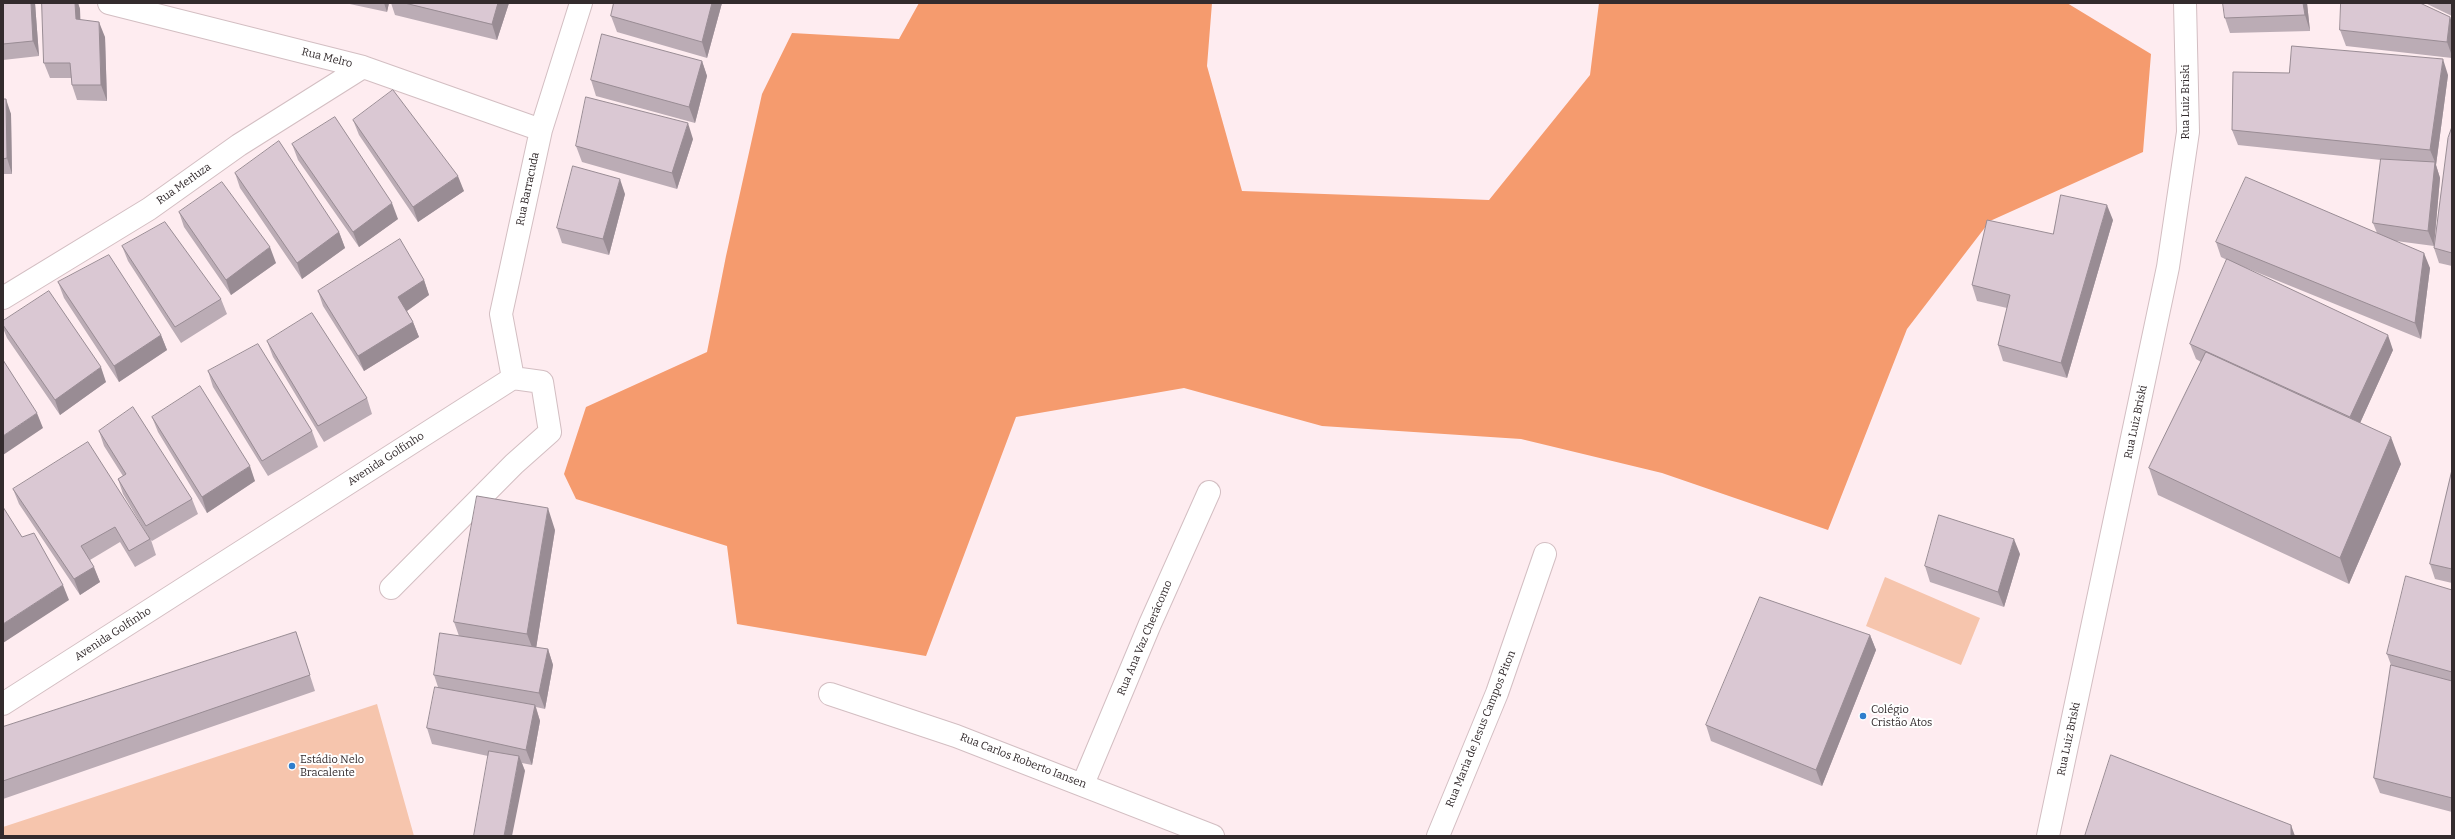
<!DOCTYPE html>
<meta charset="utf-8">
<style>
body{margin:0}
#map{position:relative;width:2455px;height:839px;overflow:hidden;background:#feecf0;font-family:Bitter,serif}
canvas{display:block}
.frame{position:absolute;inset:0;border:4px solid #332b2d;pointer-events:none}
</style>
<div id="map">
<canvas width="2455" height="839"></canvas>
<div class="frame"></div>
</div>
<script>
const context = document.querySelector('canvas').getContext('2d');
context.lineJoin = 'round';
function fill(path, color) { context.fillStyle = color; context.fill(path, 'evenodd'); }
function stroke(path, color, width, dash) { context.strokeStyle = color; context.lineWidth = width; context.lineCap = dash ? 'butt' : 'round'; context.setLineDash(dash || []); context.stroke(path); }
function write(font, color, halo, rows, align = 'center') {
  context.font = font + ' Bitter,serif'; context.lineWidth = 4; context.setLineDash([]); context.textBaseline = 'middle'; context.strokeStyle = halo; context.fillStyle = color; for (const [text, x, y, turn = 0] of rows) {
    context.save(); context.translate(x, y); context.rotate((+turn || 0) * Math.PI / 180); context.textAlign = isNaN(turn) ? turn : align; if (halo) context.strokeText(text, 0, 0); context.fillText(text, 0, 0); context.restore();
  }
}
const green = new Path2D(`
 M1885 577 1980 618 1961 665 1866 626Z
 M377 704 414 836H3V827Z`);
const forest = new Path2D(`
 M919 3H1212L1207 66 1242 191 1489 200 1590 75 1599 3H2067L2151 54 2143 152 1990 221 1907 329 1828 530 1662 473 1521 439 1322 426 1184 388 1016 417 926 656 737 624 727 546 576 499 564 474 586 407 707 352 726 256 762 94 792 33 899 39Z`);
const minor = new Path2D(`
 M109 3 363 67 541 130
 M3 298 149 209 239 145 363 67
 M513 378 501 314 541 130 581 3
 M830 694 956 736 1213 836
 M3 704 513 378 542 382 550 432 514 464 391 588
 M1083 784 1150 624 1209 492
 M1438 836 1497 693 1545 554
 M2048 836 2168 267 2188 132 2185 3`);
const wall = new Path2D(`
 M3 3H35L39 56 3 60Z
 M42 3H78L80 9V20L105 37 107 101 77 100 72 85 71 78H50L44 63Z
 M345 3H389L387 12Z
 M391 3H509L497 40 395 15Z
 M614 3H722L707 58 617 32 611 16Z
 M2307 3 2310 31 2230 33 2225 18Z
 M2425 3H2452V16Z
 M2450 17 2452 23V58L2346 46 2340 30Z
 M702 61 707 76 695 123 596 96 591 80Z
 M2289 73 2448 75 2436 165 2440 178 2434 246 2452 127V266L2439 263 2434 248V246L2396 241 2430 268 2421 339 2239 265 2393 350 2360 423 2401 464 2349 584 2158 495 2149 468 2201 362 2196 359 2190 344 2227 260 2221 257 2216 242 2377 233 2373 223 2381 160 2238 145 2232 130Z
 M3 99 11 114 12 174H3Z
 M353 120 464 191 418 222 359 135Z
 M693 139 677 189 582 162 576 146Z
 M292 144 398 219 359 247 298 160Z
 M235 173 339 232 345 248 302 279 240 188Z
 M625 194 609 255 562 243 557 228Z
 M179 212 276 263 231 295 184 227Z
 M2113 220 2067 378 2003 361 1998 345 2007 308 1977 301 1972 285 2053 234Z
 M122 246 221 299 227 314 181 343 128 261Z
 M424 280 429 295 407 311 413 322 419 337 364 371 323 306 318 291Z
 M58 282 161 335 167 350 119 382 64 298Z
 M3 321 106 382 60 415 7 338 3 328Z
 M267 341 367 398 372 414 324 442 273 357Z
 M208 371 312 431 318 447 268 476 213 387Z
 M152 417 255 481 207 513 158 432Z
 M99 431 192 499 198 514 152 541 151 540 156 555 135 567 120 542 90 560 100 582 80 595 19 504 13 489 148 536 123 494 118 479 123 476 104 446Z
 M2452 470V583L2435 579 2430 564Z
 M555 530 536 648 548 649 553 665 545 709 536 707 540 721 532 765 522 763 525 771 488 756 432 744 427 728 438 687 434 675 459 636 454 622Z
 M2020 554 2004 607 1930 582 1925 566Z
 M2452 590V812L2380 793 2374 778 2391 665 2387 654Z
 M296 632 315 691 3 799V727Z
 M1870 635 1876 650 1822 786 1711 741 1706 725Z`);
const shadedWall = new Path2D(`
 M31 3H35L39 56 33 41Z
 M75 3H78L80 9 81 35 76 19Z
 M384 3H389L387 12Z
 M498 3H509L497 40 492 24Z
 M712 3H722L707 58 702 42Z
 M2303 3H2307L2310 31 2305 15Z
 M2450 17 2452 23V56L2447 42Z
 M99 22 105 37 107 101 101 85Z
 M2443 59 2448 75 2436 165 2440 178 2434 246 2428 231 2435 162 2430 150Z
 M702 61 707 76 695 123 689 107Z
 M6 99 11 114 12 174 7 158Z
 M688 123 693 139 677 189 672 173Z
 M458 176 464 191 418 222 413 207Z
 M620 179 625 194 609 255 603 239Z
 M392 203 398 219 359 247 353 232Z
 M2107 205 2113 220 2067 378 2061 363Z
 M339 232 345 248 302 279 297 263Z
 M270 247 276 263 231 295 226 280Z
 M2424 253 2430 268 2421 339 2415 323Z
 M424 280 429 295 404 313 398 297Z
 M413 322 419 337 364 371 358 356Z
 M161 335 167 350 119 382 114 366Z
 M2388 335 2393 350 2356 432 2350 417Z
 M101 367 106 382 60 415 55 400Z
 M37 413 43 428 3 455V436Z
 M2391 437 2401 464 2349 584 2340 558Z
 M250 466 255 481 207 513 202 497Z
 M548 508 555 530 535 655 527 634Z
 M2014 539 2020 554 2004 607 1998 592Z
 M94 567 100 582 80 595 74 579Z
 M63 585 69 600 3 643V624Z
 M1870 635 1876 650 1822 786 1816 770Z
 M548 649 553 665 545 709 539 693Z
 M535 705 540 721 532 765 526 750Z
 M519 756 525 771 512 836H504Z
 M2291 825 2295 836H2291Z`);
const building = new Path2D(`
 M3 3H31L33 41 3 44Z
 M42 3H75L76 19 99 22 101 85H72L70 63H44Z
 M405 3H498L492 24Z
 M614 3H712L702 42 611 16Z
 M2223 3H2303L2305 15 2225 18Z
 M2341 3H2420L2450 17 2447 42 2340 30Z
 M602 34 702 61 689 107 591 80Z
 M2292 46 2443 59 2430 150 2232 130 2233 72 2289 73Z
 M393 90 458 176 413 207 353 120Z
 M586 97 688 123 672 173 576 146Z
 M3 99H6L7 158 3 159Z
 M335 117 392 203 353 232 292 144Z
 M2452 127V253L2434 248 2448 138Z
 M279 141 339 232 297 263 235 173Z
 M2381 159 2435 162 2428 231 2373 223Z
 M573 166 620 179 603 239 557 228Z
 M2246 177 2424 253 2415 323 2216 242Z
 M222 182 270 247 226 280 179 212Z
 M2061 195 2107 205 2061 363 1998 345 2010 295 1972 285 1987 220 2053 234Z
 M165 222 221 299 175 327 122 246Z
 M400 239 424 280 398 297 413 322 358 356 318 291Z
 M109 255 161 335 114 366 58 282Z
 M2227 259 2388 335 2350 417 2190 344Z
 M49 291 101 367 55 400 3 325V321Z
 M312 313 367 398 318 426 267 341Z
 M258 344 312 431 262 461 208 371Z
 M2206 352 2391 437 2340 558 2149 468Z
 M3 360 37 413 3 436Z
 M200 386 250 466 202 497 152 417Z
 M133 407 192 499 146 526 118 479 126 474 99 431Z
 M88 442 150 539 129 551 115 527 81 546 94 567 74 579 13 489Z
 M2452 470V569L2430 564Z
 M477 496 548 508 527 634 454 622Z
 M3 507 22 537 34 533 63 585 3 624Z
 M1939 515 2014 539 1998 592 1925 566Z
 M2406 576 2452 590V672L2387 654Z
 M1760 597 1870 635 1816 770 1706 725Z
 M296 632 310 675 3 781V727Z
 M440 633 548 649 539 693 434 675Z
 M2391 665 2452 681V798L2374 778Z
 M435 687 535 705 526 750 427 728Z
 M489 751 519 756 504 836H474Z
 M2111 755 2291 825V836H2085Z`);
const markers = [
 [1863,716,4,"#2f7ecd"],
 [292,766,4,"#2f7ecd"]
];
const streetNames = [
 ["Rua Melro",327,58,14],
 ["Rua Luiz Briski",2186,102,-90],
 ["Rua Merluza",184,184,-35],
 ["Rua Barracuda",528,189,-78],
 ["Rua Luiz Briski",2136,422,-78],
 ["Avenida Golfinho",386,459,-33],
 ["Avenida Golfinho",113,634,-33],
 ["Rua Ana Vaz Cherácomo",1145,638,-67],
 ["Rua Maria de Jesus Campos Piton",1481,729,-68],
 ["Rua Luiz Briski",2069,739,-78],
 ["Rua Carlos Roberto Iansen",1023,761,21]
];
const poiNames = [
 ["Colégio",1871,710],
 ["Cristão Atos",1871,723],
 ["Estádio Nelo",300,760],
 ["Bracalente",300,773]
];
fill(green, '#f6c5ad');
fill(forest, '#f59b6e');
stroke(minor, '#d3bec2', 24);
stroke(minor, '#fff', 22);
fill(wall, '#bbacb5');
fill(shadedWall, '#998c94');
fill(building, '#dac8d3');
stroke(building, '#998c94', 1);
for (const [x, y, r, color] of markers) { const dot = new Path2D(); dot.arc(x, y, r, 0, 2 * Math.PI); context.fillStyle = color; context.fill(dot); stroke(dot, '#fff', 1.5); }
write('11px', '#332b2d', '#fff', streetNames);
write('11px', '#332b2d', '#fff', poiNames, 'left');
</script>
